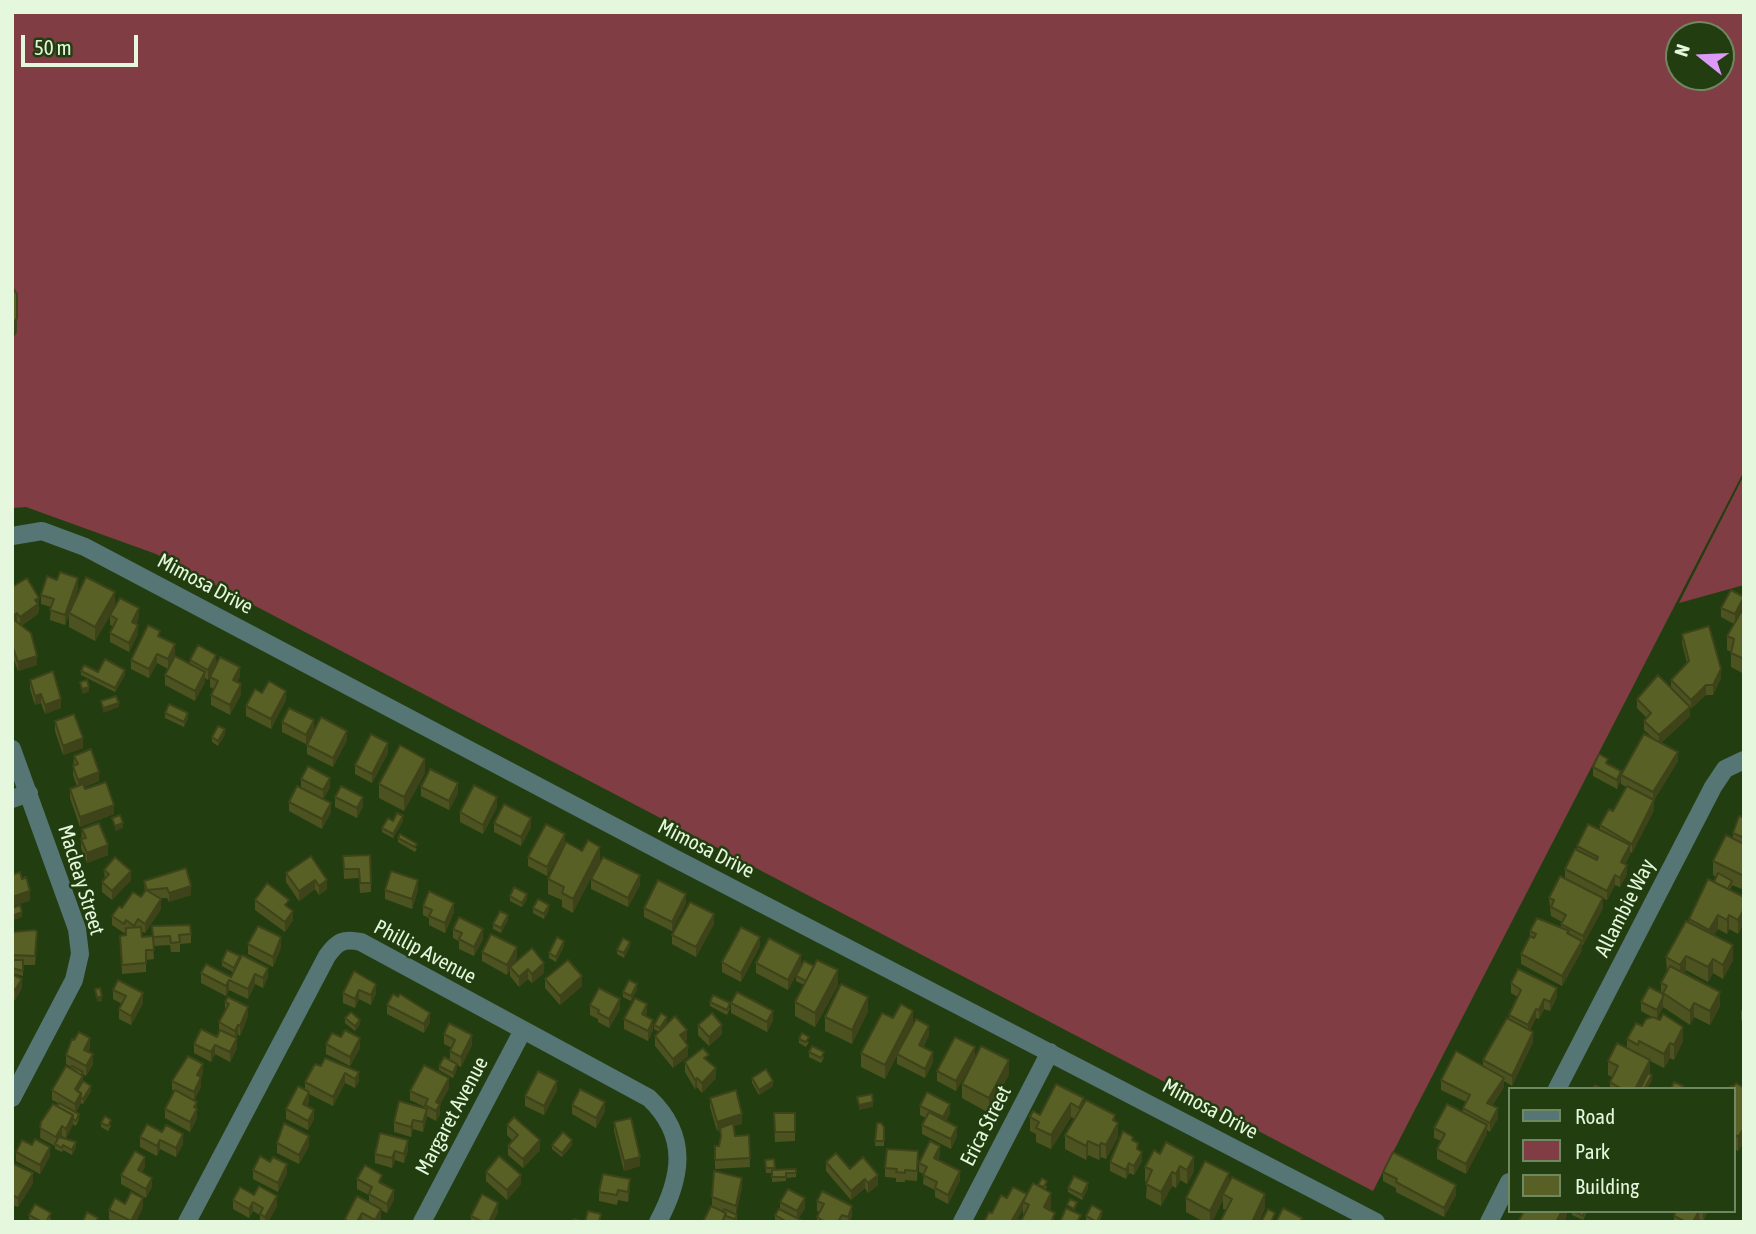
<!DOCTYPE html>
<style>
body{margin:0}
#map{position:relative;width:1756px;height:1234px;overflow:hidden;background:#223e10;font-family:"Asap Condensed",sans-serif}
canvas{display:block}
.frame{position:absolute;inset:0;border:14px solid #e5f7dc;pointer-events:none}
.legend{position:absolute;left:1508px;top:1087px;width:228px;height:126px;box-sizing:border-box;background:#223e10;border:2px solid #708862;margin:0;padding:9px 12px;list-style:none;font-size:21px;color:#e5f7dc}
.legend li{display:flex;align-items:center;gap:14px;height:35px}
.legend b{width:35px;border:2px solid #708862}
.north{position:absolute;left:1665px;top:21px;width:70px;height:70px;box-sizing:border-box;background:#223e10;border:2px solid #708862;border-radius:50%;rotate:288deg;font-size:19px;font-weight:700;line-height:28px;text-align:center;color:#e5f7dc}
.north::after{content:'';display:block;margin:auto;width:24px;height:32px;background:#da9af6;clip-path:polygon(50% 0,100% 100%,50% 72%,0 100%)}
.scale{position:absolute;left:21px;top:35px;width:117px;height:32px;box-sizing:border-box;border:4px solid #e5f7dc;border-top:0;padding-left:9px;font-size:21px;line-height:24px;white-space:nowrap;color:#e5f7dc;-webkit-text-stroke:5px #223e10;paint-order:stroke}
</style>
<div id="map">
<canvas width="1756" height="1234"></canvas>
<div class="frame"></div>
<ul class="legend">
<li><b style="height:9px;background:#567575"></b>Road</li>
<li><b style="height:19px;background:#813d44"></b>Park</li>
<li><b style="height:19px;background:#596025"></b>Building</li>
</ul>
<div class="north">N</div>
<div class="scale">50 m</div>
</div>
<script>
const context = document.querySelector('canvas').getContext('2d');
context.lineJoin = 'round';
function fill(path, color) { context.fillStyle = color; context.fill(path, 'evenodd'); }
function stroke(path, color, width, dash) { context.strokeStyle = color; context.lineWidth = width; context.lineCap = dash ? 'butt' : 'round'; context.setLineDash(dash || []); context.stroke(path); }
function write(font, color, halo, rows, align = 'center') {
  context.font = font + ' "Asap Condensed",sans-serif'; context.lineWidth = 5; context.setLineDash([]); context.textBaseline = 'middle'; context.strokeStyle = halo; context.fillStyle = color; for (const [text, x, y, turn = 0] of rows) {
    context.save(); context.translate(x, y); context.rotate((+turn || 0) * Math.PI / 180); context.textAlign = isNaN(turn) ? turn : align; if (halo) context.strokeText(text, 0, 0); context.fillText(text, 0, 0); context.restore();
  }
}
const green = new Path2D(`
 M12 12H1744V471L1373 1191 156 554 26 507 12 508ZM1679 35H1721V77H1679Z
 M1744 475V585L1679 603Z`);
const minor = new Path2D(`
 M12 536 42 531 85 547 670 856 1376 1222
 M12 749 77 929 80 954 74 980 12 1098
 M12 799 29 793
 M1557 1089 1713 787 1725 769 1744 760
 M187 1222 327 956C337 942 343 938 361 942L649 1098C689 1136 682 1177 658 1222
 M422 1222 522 1032
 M962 1222 1050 1052
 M1489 1222 1509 1182`);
const wall = new Path2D(`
 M12 587 39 607 38 614 21 626 37 665 18 671 12 655Z
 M78 588 71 609 115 606 139 617 136 624 138 634 129 652 110 642V633L113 626 110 625V615L115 607 95 641 69 627V615L65 625 50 620 51 607 41 604V595Z
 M1744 606 1741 612 1744 613V674L1731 667V652L1727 650V636L1734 624 1721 617V608Z
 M1682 634 1721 678 1713 695H1706L1690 708V716L1661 743 1678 761 1654 800V810L1632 853 1630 852V855L1625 864 1627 874 1620 887 1615 885 1607 900 1565 879V869L1577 850V846L1600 830V825L1613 811 1626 787 1621 784V775L1654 739 1644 730V721L1647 718 1637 708V699L1671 687V680L1687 663 1682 643Z
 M160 637 175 654 168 669 157 663 149 678 131 669V660Z
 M190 660 216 665 208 680 205 678V682L195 701 165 685V675L190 665Z
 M81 671 98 672 125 675 115 692 81 675Z
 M240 676 237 682 241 694 230 715 211 705V695L214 689 210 687V677Z
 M30 680 61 708 45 714 41 703 35 705 30 689Z
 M262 693 286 700 271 729 246 716V706Z
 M165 713 188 718 184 727 165 718Z
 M55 721 83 748 63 755 55 731Z
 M282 722 314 730 306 744 282 732Z
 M225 734 218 746 212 742V737Z
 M347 740 333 767 307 754V745Z
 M388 753 372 783 355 774V765Z
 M74 756 99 781 84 787 85 789 114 814 80 827 70 798V789L77 786 73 775Z
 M1608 764 1621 780 1617 789 1593 776V767Z
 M425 773 404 811 379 798V784Z
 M301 779 330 787 323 799 331 812 322 829 289 811V802L301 788Z
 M421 787 458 793 449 810 421 796Z
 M335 797 363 806 357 818 335 807Z
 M497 807 483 834 460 822V812Z
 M1744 813V890L1732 885 1730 890 1744 897V923L1738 934 1729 929 1727 934 1718 929 1714 935 1733 960 1723 979 1713 973 1708 982 1686 970 1684 973 1720 1006 1710 1025 1694 1017 1690 1025 1663 1007 1657 1019 1683 1041 1674 1060 1670 1058 1664 1068 1650 1061V1074L1652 1080 1647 1089H1610V1082L1612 1077 1608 1075V1061L1627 1048V1039L1652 1017 1641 1011V1002L1661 993V983L1667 972 1666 957 1689 922V919L1714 882 1716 877 1713 875V861L1733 839V833Z
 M393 821H403L393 838 382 832V828Z
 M494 823 531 827 521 846 494 832Z
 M82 829 108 855 87 863 81 848Z
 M398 838 417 849 415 852 398 842Z
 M565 843 547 876 528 866V857Z
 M582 851 573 913 562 907V900L548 894V879Z
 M370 855 371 892 360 893 359 878 344 879 343 856Z
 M104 870 131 880 112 900 102 892V882L105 880Z
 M286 873 327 880V889L319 895 315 889 299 901 286 882Z
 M591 879 640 885 628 907 591 889Z
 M144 881 191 895 169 902 167 898H160L161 909 145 933 141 931 142 937 152 936V926L191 934V943L180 944V952H171L170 945 153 946 154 959 146 960V972L122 974 120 936 126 935V931L124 933 112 925V916L141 897 145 892Z
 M385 890H418L412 909 385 899Z
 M510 896 527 899 522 907 510 901Z
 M1549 898 1603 908 1583 945H1582V950L1562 986 1521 964V954L1530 937V931L1561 928 1562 922 1551 916Z
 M255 900 293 920 285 932 255 910Z
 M686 903 672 931 644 917V908Z
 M423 906 454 912 445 933 429 925V918L423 915Z
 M533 908 549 910 544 919 533 913Z
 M508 920 501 933 493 929V924Z
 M714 924 696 957 672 944V935Z
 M453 929 483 939 474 956 459 949V941L453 938Z
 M13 932 37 941 35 965H23V976L12 973Z
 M248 944 281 947 273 967 248 954Z
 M564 946 556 962 549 958V953Z
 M630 946 624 958 617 954V950Z
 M760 946 741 982 722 972V962Z
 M482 952 517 957 513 964 544 973 532 983 528 979 519 987 510 976V970L507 975 482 961Z
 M222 961 268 977 263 988 255 984 248 999 229 990 226 996 201 983V973L231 977 233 972 222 966Z
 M756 963 801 965 788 990 756 973Z
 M814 966 838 985 815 1027 795 1016V1002L804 985 796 981V976Z
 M12 974 22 988 15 1000 12 998Z
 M545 979 582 986 560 1005 545 988Z
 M1511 983 1557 997 1550 1011 1544 1009 1539 1019 1536 1018 1530 1030 1533 1042 1512 1086 1504 1081V1087L1492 1106 1498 1118 1490 1132 1487 1130V1134L1466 1174 1437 1159V1149L1441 1141 1434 1138V1128L1463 1112V1108L1466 1102 1441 1090V1080L1483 1066V1060L1509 1019V1015L1518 997 1511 993Z
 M376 984V993L371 1005 359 999 355 1008 343 1003V993Z
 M637 989 631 1001 623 997V992Z
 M113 990 143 1003 131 1025 119 1019V1009L122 1004 113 999Z
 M398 997 430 1022 424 1033 387 1014V1005Z
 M225 1002 248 1016 240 1036 238 1034 236 1038 237 1048 230 1062 215 1054 211 1062 194 1053V1044L217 1037 219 1032V1022L225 1011Z
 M710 1002 730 1008 727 1015 710 1006Z
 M731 1003 773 1020 767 1032 731 1013Z
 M590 1005 620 1009 609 1028 598 1022V1019L590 1015Z
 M1744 1007V1022L1741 1020V1011Z
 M868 1011 852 1044 825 1031V1017Z
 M647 1013 645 1016 653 1030 648 1041 624 1029V1019Z
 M345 1018 360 1024 355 1031 345 1023Z
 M893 1018 913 1023 929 1035 923 1047 933 1062 925 1078 897 1064V1055L885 1079 861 1067V1053Z
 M667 1021 662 1030 687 1040 684 1041 688 1056 673 1068 655 1046V1036L659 1032 654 1029V1025Z
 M698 1025 722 1034 709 1046 698 1035Z
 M444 1034 472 1045 461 1067 457 1065V1069L453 1078 439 1070V1066L450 1060V1051L452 1048 444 1044Z
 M799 1039 809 1042 806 1047 799 1043Z
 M326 1044 360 1048 350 1066 326 1054Z
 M90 1048 88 1052 93 1064 86 1076 83 1074V1081L91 1091 83 1104 81 1103 76 1112 79 1119 76 1126 73 1124 66 1138 62 1136 61 1138 76 1147 72 1155 63 1150 62 1152 55 1149V1146L40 1138 41 1122 58 1103 52 1100V1090L71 1067 66 1064V1055Z
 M809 1052 824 1057 821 1063 809 1057Z
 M975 1057 956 1091 937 1081V1071Z
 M325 1058 359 1081 355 1088 345 1083 333 1106 309 1094V1101L307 1106 314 1119 308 1130 286 1119V1109L305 1090V1082L321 1066Z
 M685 1062H709L716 1078 702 1093 697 1087 695 1089 685 1072Z
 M203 1073 201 1077V1086L194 1101 197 1102V1118L190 1132 165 1118V1109L175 1091 172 1090V1081Z
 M1009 1074 989 1113 962 1098V1084Z
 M752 1078 773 1086 759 1095 752 1083Z
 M1056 1084 1084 1104 1115 1121 1118 1137 1106 1159 1101 1157 1099 1160 1088 1155 1086 1160 1065 1149V1135L1075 1119 1071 1117 1051 1149 1036 1142V1134L1030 1131V1117L1040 1115Z
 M1733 1087 1744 1088V1142L1738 1151 1733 1148Z
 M449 1088 440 1104V1114L436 1121 427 1116 423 1132 413 1129 411 1137 394 1132V1122L425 1109V1107L410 1100V1091Z
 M557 1090 544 1115 525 1106V1096Z
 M710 1098 742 1124 734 1126 735 1136 749 1135 750 1167 715 1169V1146H719L720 1140V1130L717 1131 710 1107Z
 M572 1105 605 1111 596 1128 572 1114Z
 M920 1106 950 1113 946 1121 957 1136 951 1149 922 1134V1125L926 1118 920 1115Z
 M774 1113H795V1141L775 1142Z
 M614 1122 640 1166 624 1171 614 1131Z
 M101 1123 111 1125 108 1131 101 1127Z
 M877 1123 884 1127V1146H875Z
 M507 1125 540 1150 523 1168 508 1155V1146L513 1141 507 1135Z
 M140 1137 183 1144 176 1157 160 1149 157 1156 140 1147Z
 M1133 1140 1142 1161 1134 1175 1129 1173 1126 1179 1110 1171V1162Z
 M277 1143 309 1146 299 1164 277 1153Z
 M32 1145 50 1156 40 1174 16 1161V1152Z
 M552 1145H572L562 1157 552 1149Z
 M408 1150 404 1163 395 1160 392 1168 375 1163V1154Z
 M1154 1150 1194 1171 1187 1184 1180 1180 1176 1188 1172 1186 1161 1206 1146 1198 1147 1182 1145 1181V1167Z
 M940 1155 938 1160 960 1180 948 1204 935 1197V1190L923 1184 924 1174 919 1172V1163Z
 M774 1159 775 1169H796V1177L786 1178V1181L772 1182V1173H766L765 1160Z
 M918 1161 917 1181 905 1180V1182H896V1178L885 1177V1168Z
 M270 1162 287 1173 278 1192 253 1179V1170Z
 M826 1162 850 1169 878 1185 868 1193 865 1188 851 1200 826 1171Z
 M12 1163 33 1183 18 1207 12 1205Z
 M145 1166 142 1172 152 1187 146 1198 121 1184V1175Z
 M486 1172 521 1184 507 1200 486 1181Z
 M1383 1172 1456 1195 1444 1217 1396 1192V1188L1383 1181Z
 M357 1179 382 1183 394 1199 387 1213 381 1210V1218L379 1222H345V1219L369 1202V1195L357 1189Z
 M1229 1183 1265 1208 1259 1222H1220L1226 1210 1223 1209V1200L1212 1222H1204L1186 1212V1198Z
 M1038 1185 1047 1186 1045 1190 1051 1207 1050 1210 1055 1222H984L1007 1198 1027 1194 1038 1186ZM1023 1210V1216L1021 1221 1017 1219Z
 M742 1187 736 1214 737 1219 736 1222 726 1221V1222L712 1206V1197Z
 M1068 1188H1088L1082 1200 1068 1192Z
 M630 1189 628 1202 618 1200 617 1205 599 1201V1192Z
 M254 1195 277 1206 268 1222H260V1215L253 1211 249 1218 233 1209V1200Z
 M817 1201 852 1215 850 1222H817V1217L820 1212 817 1211Z
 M780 1202 805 1208 798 1219 805 1222H778L775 1220V1215L780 1209Z
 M125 1204 143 1207 136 1222H114L109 1219V1210Z
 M1572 1211H1587V1212L1583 1220 1572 1215Z
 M1676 1211H1708L1703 1221 1699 1219 1698 1222H1674V1216Z
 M498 1212 493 1222H471V1216Z
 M29 1215 51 1218 49 1222H33L29 1219Z
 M1102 1215 1099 1222 1086 1221V1216Z`);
const shadedWall = new Path2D(`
 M17 318V332L12 340V326Z
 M78 578V588L65 625V615Z
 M115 592V606L95 641V627Z
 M1744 597V606L1735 624V614Z
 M39 598 38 614 20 626V617Z
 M139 608V617L132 631V622Z
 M17 613V622L14 625V615Z
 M138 625V634L129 652V643Z
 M175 644V654L168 669V659Z
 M157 654V663L149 678V669Z
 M216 655V665L208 680V670Z
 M37 656V665L18 671V662Z
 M240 667V676L233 690V680Z
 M1721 669V678L1713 695V685Z
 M125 670V675L115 692V688Z
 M205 672V682L195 701V691Z
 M241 684V694L230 715V705Z
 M1706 685V695L1691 709V700Z
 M89 687V692L82 694V689Z
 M286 691V700L271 729V719Z
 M41 694V703L35 705V696Z
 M61 699V708L45 714V705Z
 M119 703V707L103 713V708Z
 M1690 707V716L1659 745V735Z
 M188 713V718L184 727V722Z
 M314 720V730L306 744V735Z
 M225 729V734L218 746V741Z
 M347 731V740L333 767V758Z
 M83 738V748L63 755V746Z
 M388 743V753L372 783V774Z
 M1678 752V761L1653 801V792Z
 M425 759V773L404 811V797Z
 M1621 771V780L1617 789V780Z
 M99 772V781L78 789V780Z
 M330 778V787L323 800V790Z
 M458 783V793L449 810V801Z
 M363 797V806L357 818V808Z
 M497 797V807L483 834V825Z
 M1654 800V810L1632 853V844Z
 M331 803V812L322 829V819Z
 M114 805V814L80 827V817Z
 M403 816V821L393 838V834Z
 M531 818V827L521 846V837Z
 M123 823V828L115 831V826Z
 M565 834V843L547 876V867Z
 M108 845V855L87 863V853Z
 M1630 845V855L1621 871V862Z
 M600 847V861L573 913V899Z
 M1627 865V874L1620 887V878Z
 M131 871V880L112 900V891Z
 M640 875V885L628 907V898Z
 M1615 875V885L1607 900V891Z
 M315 880V889L299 901V891Z
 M327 880V889L319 895V886Z
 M418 880V890L412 909V899Z
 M191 886V895L169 902V893Z
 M30 891V901L12 906V897Z
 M527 894V899L522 907V903Z
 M686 894V903L672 931V922Z
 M1603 898V908L1583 945V936Z
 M161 899V909L145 933V924Z
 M454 903V912L445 933V923Z
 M549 905V910L544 919V914Z
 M1744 909V923L1738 934V920Z
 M293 911V920L285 932V922Z
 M22 912V917L12 921V916Z
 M714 914V924L696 957V947Z
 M508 915V920L501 933V928Z
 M1718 915V929L1709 944V930Z
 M1729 915V929L1727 934V920Z
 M483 929V939L474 956V947Z
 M281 937V947L273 967V957Z
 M760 937V946L741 982V973Z
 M564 941V946L556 962V957Z
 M1582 941V950L1562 986V976Z
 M630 942V946L624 958V953Z
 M1733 945V960L1723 979V965Z
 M517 947V957L511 968 510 967V970L507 975V965Z
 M801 955V965L788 990V980Z
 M1686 956V970L1680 979V965Z
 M1713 959V973L1708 982V967Z
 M544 963V973L532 983V974Z
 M268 968V977L263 988V978Z
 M528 969V979L519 987V977Z
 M838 970V985L815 1027V1013Z
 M255 974V984L248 999V989Z
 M582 976V986L560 1005V996Z
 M22 979V988L15 1000V990Z
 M229 980V990L226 996V986Z
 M376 984V993L371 1005V995Z
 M637 984V989L631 1001V996Z
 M1557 988V997L1550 1011V1002Z
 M359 990V999L355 1008V999Z
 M1720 992V1006L1710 1025V1011Z
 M143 993V1003L131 1025V1016Z
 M102 996V1001L97 1002V998Z
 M868 997V1011L852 1044V1030Z
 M1663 997V1007L1657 1020V1010Z
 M620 999V1009L609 1028V1019Z
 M1544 999V1009L1539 1019V1010Z
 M1694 1003V1017L1690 1025V1011Z
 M647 1004V1013L642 1024V1014Z
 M248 1007V1016L240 1036V1026Z
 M1536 1009V1018L1528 1035V1025Z
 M773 1011V1020L767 1032V1022Z
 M913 1011V1025L885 1079V1065Z
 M430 1013V1022L424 1033V1024Z
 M667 1017V1021L660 1033V1028Z
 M360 1020V1024L355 1031V1026Z
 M653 1020V1030L648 1041V1031Z
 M238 1025V1034L235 1040V1031Z
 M722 1025V1034L709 1046V1037Z
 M929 1026V1035L919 1054V1045Z
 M1683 1027V1041L1674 1060V1045Z
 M687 1030V1040L680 1045V1035Z
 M1533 1032V1042L1512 1086V1076Z
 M472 1035V1045L461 1067V1057Z
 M90 1038V1048L84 1059V1050Z
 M237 1038V1048L230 1062V1052Z
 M360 1038V1048L350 1066V1057Z
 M1670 1043V1058L1664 1068V1054Z
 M215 1045V1054L211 1062V1052Z
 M688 1046V1056L673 1068V1059Z
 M975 1047V1057L956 1091V1081Z
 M933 1052V1062L925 1078V1069Z
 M93 1054V1064L86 1076V1066Z
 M1009 1060V1074L989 1113V1098Z
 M1650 1060V1074L1641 1087V1089H1635Z
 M203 1064V1073L197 1084V1075Z
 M457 1064V1069L453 1078V1073Z
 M716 1068V1078L702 1093V1083Z
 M83 1072V1085L77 1095 75 1089Z
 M359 1072V1081L355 1088V1079Z
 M345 1073V1083L333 1106V1097Z
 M1652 1075V1080L1647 1089H1645Z
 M201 1077V1086L194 1101V1092Z
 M449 1078V1088L440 1104V1114L436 1121V1102Z
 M697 1078V1087L695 1089V1080Z
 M1504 1078V1087L1487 1113V1103Z
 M557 1081V1090L544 1115V1106Z
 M773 1081V1086L759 1095V1090Z
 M91 1086V1091L83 1104V1099Z
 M309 1092V1101L303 1113V1104Z
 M81 1093V1103L75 1113V1104Z
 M197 1102V1118L190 1132V1122L194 1107Z
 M605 1102V1111L596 1128V1118Z
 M873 1102V1107L859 1110V1105Z
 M1071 1103V1117L1051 1149V1135Z
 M950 1104V1113L943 1126V1117Z
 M1498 1108V1118L1490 1132V1123Z
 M427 1109V1118L423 1132V1122Z
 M314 1110V1119L308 1130V1121Z
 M742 1114V1124L717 1131V1122Z
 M73 1115V1124L66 1138V1129Z
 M1115 1115V1129L1118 1123V1137L1106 1159V1145L1113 1120Z
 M413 1120V1129L411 1137V1127Z
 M1487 1125V1134L1466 1174V1164Z
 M62 1126V1136L56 1146V1137Z
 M957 1127V1136L951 1149V1139Z
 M1744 1128V1142L1738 1151V1137Z
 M183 1134V1144L176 1157V1148Z
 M309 1136V1146L299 1164V1155Z
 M160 1140V1149L157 1156V1146Z
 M408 1140V1150L404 1163V1154Z
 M540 1140V1150L523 1168V1159Z
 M572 1140V1145L562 1157V1153Z
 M1088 1141V1155L1086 1160V1146Z
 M76 1142V1147L72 1155V1150Z
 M1101 1143V1157L1099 1160V1146Z
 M940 1146V1155L934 1167V1158Z
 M50 1147V1156L40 1174V1165Z
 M395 1151V1160L392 1168V1158Z
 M1142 1152V1161L1134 1175V1166Z
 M145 1157V1166L138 1179V1170Z
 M640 1157V1166L624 1171V1161Z
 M1194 1157V1171L1187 1184V1170Z
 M1129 1163V1173L1126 1179V1170Z
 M287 1164V1173L278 1192V1183Z
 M1180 1166V1180L1176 1188V1174Z
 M960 1171V1180L948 1204V1195Z
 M1172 1172V1186L1161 1206V1192Z
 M33 1173V1183L18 1207V1198Z
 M1229 1173V1187L1223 1194V1200L1212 1222H1210V1211Z
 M521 1175V1184L507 1200V1190Z
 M878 1175V1185L868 1193V1183Z
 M152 1178V1187L146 1198V1189Z
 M742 1178V1187L736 1215V1206Z
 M630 1179V1189L628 1202V1192Z
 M865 1179V1188L851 1200V1191Z
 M1088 1183V1188L1082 1200V1195Z
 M1456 1185V1195L1444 1217V1208Z
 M394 1190V1199L387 1213V1204Z
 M1051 1193V1207L1044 1221V1207Z
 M1027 1194 1023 1202V1210L1016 1222H1011Z
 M1265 1194V1208L1259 1222H1252Z
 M277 1196V1206L268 1222H265V1217Z
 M143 1198V1207L136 1222H131Z
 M805 1198V1208L797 1221V1211Z
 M253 1202V1211L249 1218V1209Z
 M498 1203V1212L493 1222H489Z
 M852 1206V1215L850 1222H848V1217Z
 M381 1209V1218L379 1222H375Z
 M1562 1211H1567V1216L1564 1222H1556Z
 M1699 1211V1219L1698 1222H1693Z
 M1703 1211H1708L1703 1221Z
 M362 1213V1222H357Z`);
const building = new Path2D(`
 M12 287 17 294V318L12 326Z
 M60 572 78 578 65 615 50 610 54 599 41 595 47 576 57 580Z
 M86 577 115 592 95 627 69 613Z
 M27 578 39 598 35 600 38 604 20 617 17 613 14 615 12 613V587Z
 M1731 590 1744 597 1735 614 1721 608Z
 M120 598 139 608 132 622 138 625 129 643 110 633 117 619 110 615Z
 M1741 612 1744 613V659L1731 653 1734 639 1727 636Z
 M13 619 31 633 37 656 18 662 12 645V620Z
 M148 625 160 631 158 636 175 644 168 659 157 654 149 669 131 660Z
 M1709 626 1721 669 1713 685H1706L1691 700 1671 680 1689 661 1682 634Z
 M198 645 216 655 208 670 190 660Z
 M175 656 205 672 195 691 165 675Z
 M220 657 240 667 233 680 241 684 230 705 211 695 218 681 210 677Z
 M105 659 125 670 115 688 81 671 84 665 98 672Z
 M53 671 61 699 45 705 41 694 35 696 30 680Z
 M1658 675 1690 707 1659 735 1644 721 1651 713 1637 699Z
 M87 680 89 687 82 689 80 682Z
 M269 681 286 691 271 719 246 706 255 689 262 693Z
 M116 696 119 703 103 708 101 701Z
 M169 704 188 713 184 722 165 713Z
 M289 708 314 720 306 735 282 722Z
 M74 714 83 738 63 746 55 721Z
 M321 717 347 731 333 758 307 745Z
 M218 726 225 729 218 741 212 737Z
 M371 734 388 743 372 774 355 765Z
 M1644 734 1678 752 1653 792 1621 775Z
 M400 745 425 759 404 797 379 784Z
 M91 749 99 772 78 780 73 766 78 764 74 756Z
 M1599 754 1608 759 1606 763 1621 771 1617 780 1593 767Z
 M308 766 330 778 323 790 301 779Z
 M430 769 458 783 449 801 421 787Z
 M106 782 114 805 80 817 70 789 83 784 85 789Z
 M474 785 497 797 483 825 460 812Z
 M297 786 331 803 322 819 289 802Z
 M341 786 363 797 357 808 335 797Z
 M1627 786 1654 800 1632 844 1600 825 1609 809 1613 811Z
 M504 804 531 818 521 837 494 823Z
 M397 813 403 816 393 834 382 828 388 818 393 821Z
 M1744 813V838L1733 833 1739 816 1742 817Z
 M120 815 123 823 115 826 112 818Z
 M99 823 108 845 87 853 81 839 86 838 82 829Z
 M546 824 565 834 547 867 528 857Z
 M1588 824 1630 845 1621 862 1627 865 1620 878 1615 875 1607 891 1565 869 1575 849 1597 860 1598 857 1577 846Z
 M400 834 417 844 415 847 398 838Z
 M1726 835 1744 844V876L1713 861Z
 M588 840 600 847 573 899 562 893 564 887 548 879 566 842 582 851Z
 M370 855 371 883H360L359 869H344L343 856Z
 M311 856 327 880 319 886 315 880 299 891 286 873Z
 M115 857 131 871 112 891 102 882 109 874 104 870Z
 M603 857 640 875 628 898 591 879Z
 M186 868 191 886 169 893 167 888 147 890 144 881Z
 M391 871 418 880 412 899 385 890Z
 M20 872 22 879 26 877 30 891 12 897V875Z
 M1718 873 1732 881 1728 889 1714 882Z
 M1560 876 1603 898 1583 936 1561 924 1566 915 1551 907 1554 900 1549 898Z
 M1708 879 1744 897V909L1738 920 1729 915 1727 920 1718 915 1709 930 1689 919Z
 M658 880 686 894 672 922 644 908Z
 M267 883 289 900 285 905 293 911 285 922 255 900Z
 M514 887 527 894 522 903 510 896Z
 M146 890 161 899 145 924 138 919 134 926 126 920 124 924 112 916 119 906 122 908 133 892 141 897Z
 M429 891 454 903 445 923 429 916 432 910 423 906Z
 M538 899 549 905 544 914 533 908Z
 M690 902 714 914 696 947 672 935Z
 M20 905 22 912 12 916V908Z
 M500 911 508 915 501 928 493 924Z
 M459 917 483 929 474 947 459 939 462 933 453 929Z
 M1537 918 1569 931 1567 933 1582 941 1562 976 1521 954 1530 936 1534 938 1536 934 1530 931Z
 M1686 921 1733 945 1723 965 1713 959 1708 967 1686 956 1680 965 1666 957Z
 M190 925 191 934 179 935 180 942 171 943 170 936 153 937 154 950H146V963L122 965 120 936 126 935V928L141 927 142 937 153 936 152 926Z
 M258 926 281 937 273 957 248 944Z
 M741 927 760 937 741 973 722 962Z
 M34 930 37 931 35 956 12 955 13 932Z
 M491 934 517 947 507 965 482 952Z
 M557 937 564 941 556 957 549 953Z
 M623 938 630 942 624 953 617 950Z
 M769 938 801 955 788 980 756 963Z
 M532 948 544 963 532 974 528 969 519 977 510 967Z
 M227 950 240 956 234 968 222 961Z
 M242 955 268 968 263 978 255 974 248 989 229 980 226 986 201 973 206 964 231 977Z
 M12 960H23V971L12 968Z
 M568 960 582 976 560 996 545 979Z
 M817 960 838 970 815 1013 795 1002Z
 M804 961 814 966 806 981 796 976Z
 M1670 966 1720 992 1710 1011 1694 1003 1690 1011 1663 993 1667 986 1661 983Z
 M1518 969 1557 988 1550 1002 1544 999 1539 1010 1536 1009 1528 1025 1509 1015 1521 990 1511 983Z
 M354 971 376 984 371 995 359 990 355 999 343 993Z
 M12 974 22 979 15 990 12 989Z
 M118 980 143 993 131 1016 119 1009 126 996 113 990Z
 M629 980 637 984 631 996 623 992Z
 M841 984 868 997 852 1030 825 1017Z
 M1649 987 1663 994V997L1657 1010 1641 1002Z
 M100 988 102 996 97 998 95 989Z
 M599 988 620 999 609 1019 598 1013 599 1010 590 1005Z
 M737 992 773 1011 767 1022 731 1003Z
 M393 994 398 997 400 994 430 1013 424 1024 387 1005Z
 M713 995 730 1003 727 1010 710 1002Z
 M228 997 248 1007 240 1026 238 1025 235 1031 219 1022 229 1004 225 1002Z
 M635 998 647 1004 642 1014 653 1020 648 1031 624 1019Z
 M901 1004 913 1011 885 1065 861 1053 882 1013 893 1018Z
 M351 1012 360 1020 355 1026 345 1018Z
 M661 1013 667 1017 660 1028 654 1025Z
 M712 1013 722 1025 709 1037 698 1025Z
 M1663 1014 1683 1027 1674 1045 1670 1043 1664 1054 1639 1041 1638 1045 1627 1039 1636 1023 1642 1026 1646 1019 1653 1017 1660 1020Z
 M675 1016 687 1030 680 1035 688 1046 673 1059 655 1036Z
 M1507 1018 1533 1032 1512 1076 1483 1060Z
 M916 1019 929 1026 919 1045 933 1052 925 1069 897 1054Z
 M449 1023 472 1035 461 1057 450 1051 455 1040 444 1034Z
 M201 1029 217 1037 220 1030 237 1038 230 1052 215 1045 211 1052 194 1044Z
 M345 1030 360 1038 350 1057 326 1044 332 1033 341 1037Z
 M79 1032 90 1038 84 1050 93 1054 86 1066 66 1055 72 1039 74 1040Z
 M802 1033 809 1037 806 1042 799 1039Z
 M955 1037 975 1047 956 1081 937 1071Z
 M1617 1043 1650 1060 1635 1089H1622L1610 1082 1618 1066 1608 1061Z
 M812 1046 824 1052 821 1058 809 1052Z
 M981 1046 1009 1060 989 1098 962 1084Z
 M703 1048 709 1055 704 1058 716 1068 702 1083 697 1078 695 1080 685 1062Z
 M1456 1051 1504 1078 1487 1103 1498 1108 1490 1123 1463 1108 1470 1095 1441 1080Z
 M188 1056 203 1064 197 1075 201 1077 194 1092 172 1081Z
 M444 1057 457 1064 453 1073 439 1066Z
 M325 1058 359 1072 355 1079 345 1073 333 1097 305 1082 315 1064 321 1066Z
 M424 1065 449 1078 436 1102 440 1104 436 1111 425 1105 428 1099 410 1091Z
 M66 1066 83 1076 75 1089 81 1093 75 1104 52 1090Z
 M72 1066 83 1072 81 1075 71 1068Z
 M766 1069 773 1081 759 1090 752 1078Z
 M538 1071 557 1081 544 1106 525 1096Z
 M1648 1073 1652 1075 1644 1089 1641 1087Z
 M83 1081 91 1086 83 1099 81 1098V1093L77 1091Z
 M1674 1082 1683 1086 1681 1089H1671Z
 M1736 1083 1744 1088V1128L1738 1137 1733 1133V1089H1729L1731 1086 1733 1087Z
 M1056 1084 1084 1098 1079 1108 1071 1103 1051 1135 1036 1128 1039 1122 1030 1117 1033 1111 1040 1115Z
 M1595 1085 1602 1089H1593Z
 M298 1086 309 1092 303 1104 314 1110 308 1121 286 1109Z
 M580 1089 605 1102 596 1118 572 1105Z
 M175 1090 197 1102 194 1107 197 1109 190 1122 165 1109Z
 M736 1090 742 1114 717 1122 710 1098Z
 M927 1092 950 1104 943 1117 920 1106Z
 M872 1094 873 1102 859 1105 857 1097Z
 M1086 1100 1115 1115 1113 1120 1118 1123 1106 1145 1101 1143 1099 1146 1088 1141 1086 1146 1065 1135Z
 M399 1101 427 1109 423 1122 413 1120 411 1127 394 1122Z
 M59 1103 79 1114 76 1121 73 1119V1115L57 1106Z
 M53 1104 73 1115 66 1129 62 1126 56 1137 40 1128 41 1122Z
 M1447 1104 1487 1125 1466 1164 1437 1149 1445 1134 1434 1128Z
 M929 1112 957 1127 951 1139 922 1125Z
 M774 1113H795V1132H775Z
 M105 1116 111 1120 108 1126 101 1123Z
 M514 1117 540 1140 523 1159 508 1146 518 1135 507 1125Z
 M631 1118 640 1157 624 1161 614 1122Z
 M284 1123 309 1136 299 1155 277 1143Z
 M733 1123 735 1136 749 1135 750 1158 715 1160V1146H719L721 1136 720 1128Z
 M877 1123H881L884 1127V1141H875Z
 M147 1124 162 1132 166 1125 183 1134 176 1148 160 1140 157 1146 140 1137Z
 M1123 1131 1133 1137 1132 1140 1138 1143 1137 1149 1142 1152 1134 1166 1129 1163 1126 1170 1110 1162Z
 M563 1132 572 1140 562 1153 552 1145Z
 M380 1133 408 1140 404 1154 395 1151 392 1158 375 1154Z
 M59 1137 76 1142 72 1150 63 1145 62 1148 55 1144Z
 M35 1139 50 1147 40 1165 16 1152 22 1140 32 1145Z
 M930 1141 940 1146 934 1158 960 1171 948 1195 935 1188 937 1182 923 1175 927 1167 919 1163Z
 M1166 1142 1194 1157 1187 1170 1180 1166 1176 1174 1172 1172 1161 1192 1146 1184 1152 1170 1145 1167 1154 1150 1160 1154Z
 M887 1149 918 1151 917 1171 905 1170V1173L896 1172 897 1169 885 1168Z
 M135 1151 145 1157 138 1170 152 1178 146 1189 121 1175Z
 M1393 1152 1456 1185 1444 1208 1396 1182 1397 1179 1383 1172Z
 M836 1153 850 1169 863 1157 878 1175 868 1183 865 1179 851 1191 826 1162Z
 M260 1156 270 1162 273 1157 287 1164 278 1183 253 1170Z
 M499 1156 521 1175 507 1190 486 1172Z
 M774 1159 775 1168H766L765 1160Z
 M1205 1161 1229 1173 1210 1211 1186 1198Z
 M12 1163 33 1173 18 1198 12 1195Z
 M365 1165 382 1175 379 1182 394 1190 387 1204 369 1194 372 1187 357 1179Z
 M796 1169V1173H786V1177H772V1170Z
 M714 1171 742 1178 736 1206 712 1197Z
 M603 1174 630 1179 628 1192 618 1190 617 1195 599 1192Z
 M1074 1176 1088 1183 1082 1195 1068 1188Z
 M1232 1177 1265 1194 1252 1222H1220L1232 1199 1223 1194Z
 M1042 1178 1047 1181 1044 1187 1038 1185Z
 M1033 1183 1051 1193 1044 1207 1055 1213 1051 1222H1012L1014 1218 1021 1221 1029 1205 1023 1202Z
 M259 1186 277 1196 265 1217 260 1214 263 1208 253 1202 249 1209 233 1200 240 1187 254 1195Z
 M1013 1187 1027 1194 1011 1222H984L989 1212 992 1213 1001 1195 1007 1198Z
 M788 1189 805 1198 797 1211 780 1202Z
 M822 1191 852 1206 848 1217 842 1215 838 1222H825L817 1217 824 1204 817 1201Z
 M131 1192 143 1198 131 1221 109 1210 115 1198 125 1204Z
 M482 1194 498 1203 489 1222H483L471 1216Z
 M357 1196 381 1209 375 1220 362 1213 357 1222H349L345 1219Z
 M1070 1199 1077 1202 1074 1209 1067 1205Z
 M35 1204 51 1213 46 1222H42L29 1215Z
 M1092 1205 1102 1211 1097 1222 1086 1216Z
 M711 1206 726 1213 722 1222H703Z
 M1066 1208 1081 1215 1077 1222H1060Z
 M1283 1208 1302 1218 1300 1222H1276Z
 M724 1209 737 1215 735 1219 726 1216V1213L723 1212Z
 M779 1209 805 1222H787L775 1215Z
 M1268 1209 1275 1213 1271 1222H1261Z
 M588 1211 601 1214 599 1222H585Z
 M1524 1211H1562L1556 1222 1545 1221V1222H1518Z
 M1574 1211H1585L1583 1216Z
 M1676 1211H1699L1693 1222H1686L1674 1216Z
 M87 1212 98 1218 96 1222H85L83 1221Z
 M574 1219 584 1222H573Z`);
const streetNames = [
 ["Mimosa Drive",205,584,28],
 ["Mimosa Drive",706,849,27],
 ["Macleay Street",81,880,73],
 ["Allambie Way",1625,908,-63],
 ["Phillip Avenue",425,952,28],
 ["Mimosa Drive",1210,1109,28],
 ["Margaret Avenue",452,1116,-62],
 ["Erica Street",986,1126,-63]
];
fill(green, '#813d44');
stroke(minor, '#567575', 18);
fill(wall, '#4d5320');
fill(shadedWall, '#3e431a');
fill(building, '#596025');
stroke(building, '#3e431a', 2);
write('21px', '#e5f7dc', '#223e10', streetNames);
</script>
